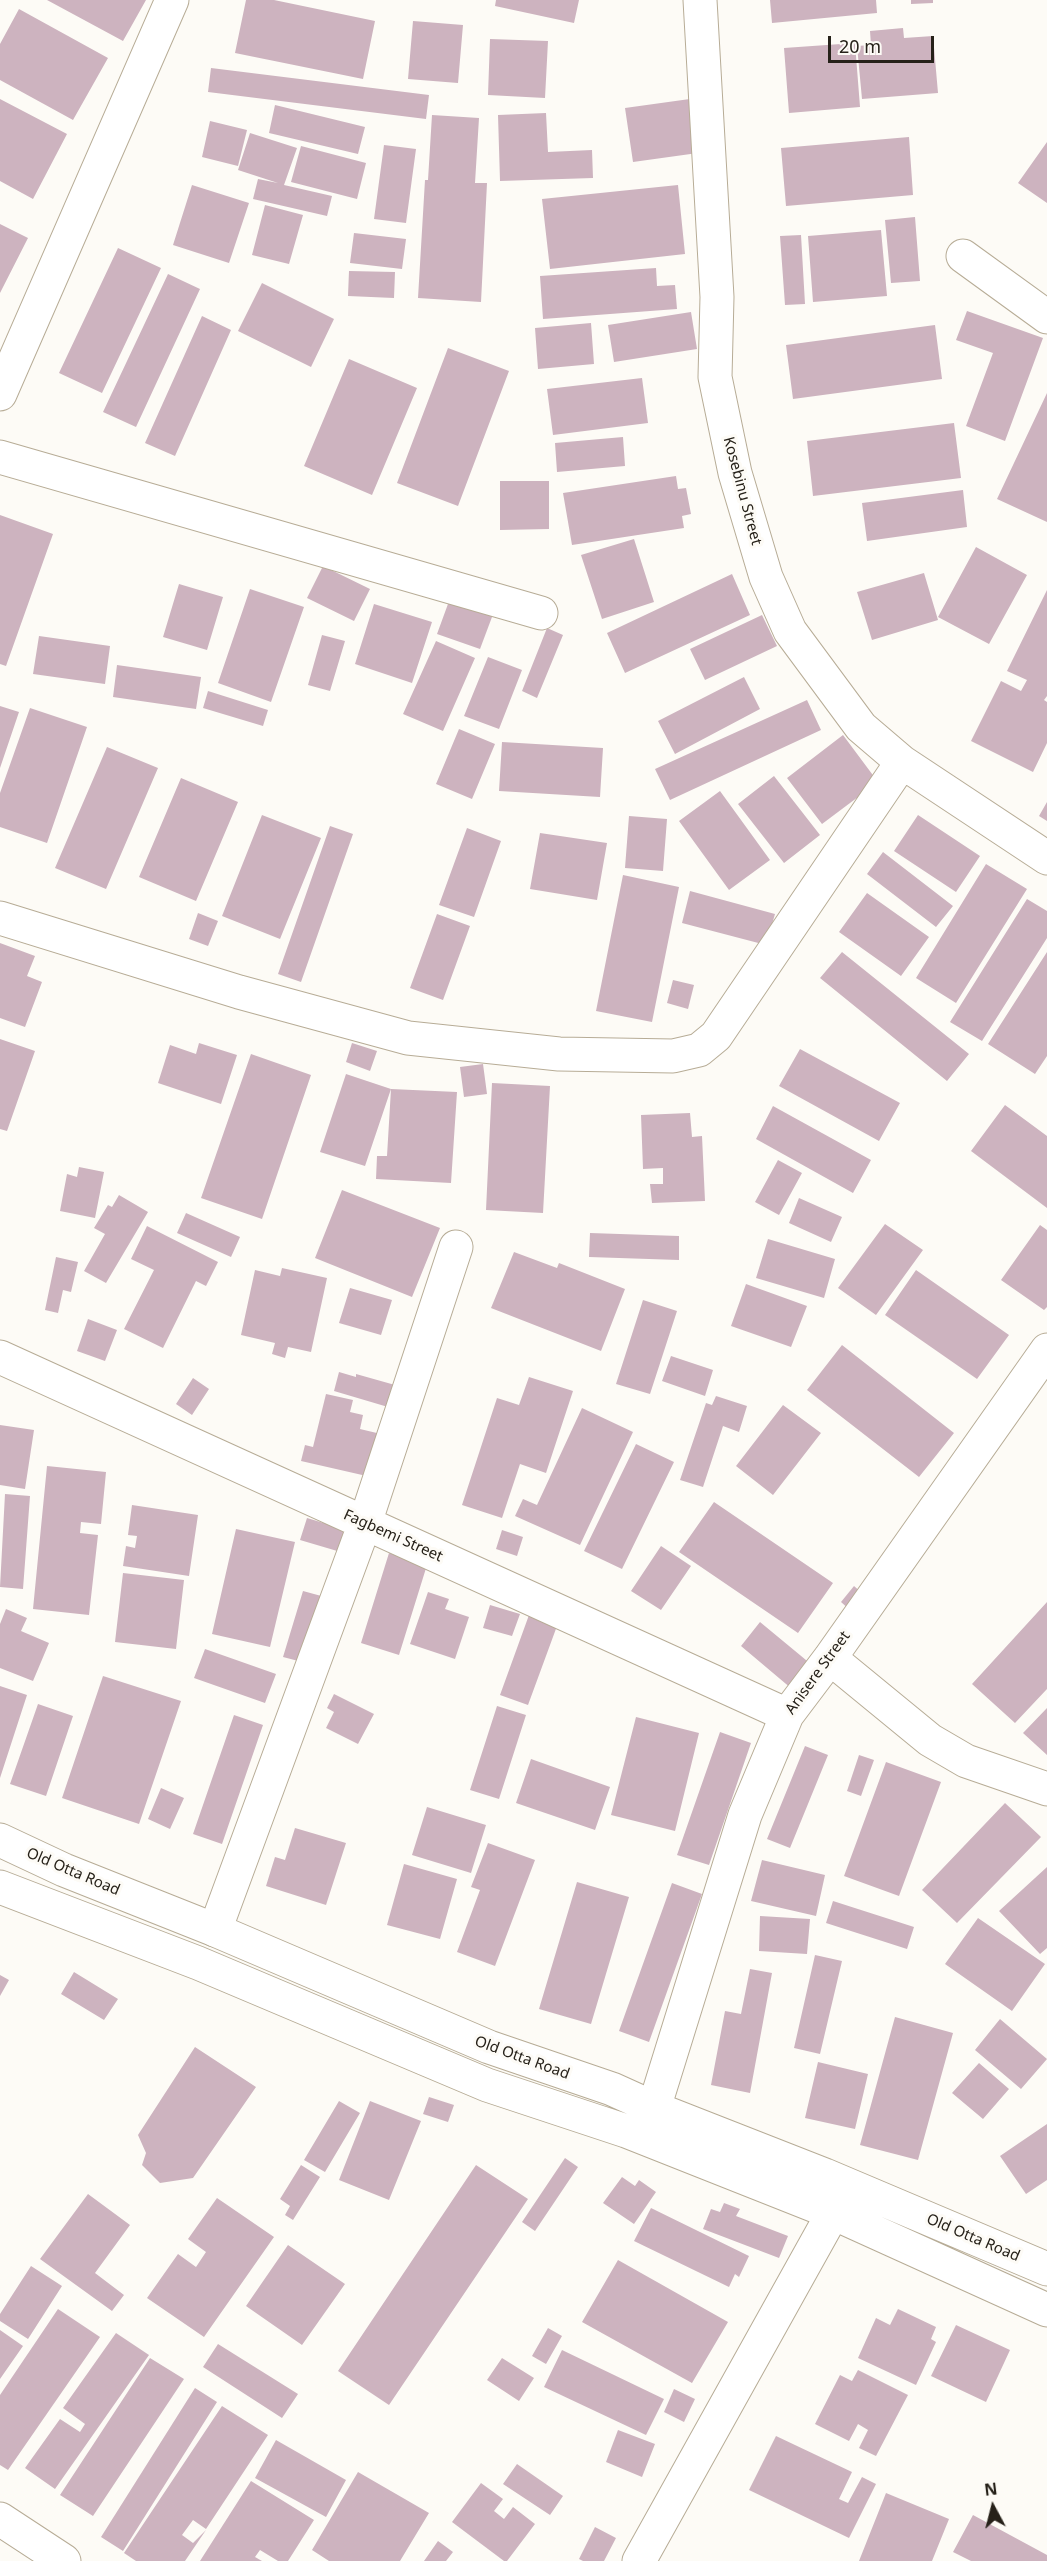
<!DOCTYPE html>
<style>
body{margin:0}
#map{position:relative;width:1047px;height:2561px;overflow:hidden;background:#fdfbf6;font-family:"Noto Sans",sans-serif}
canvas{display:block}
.north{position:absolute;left:963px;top:2477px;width:60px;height:60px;-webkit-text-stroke:4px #fdfbf6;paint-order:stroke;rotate:353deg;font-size:16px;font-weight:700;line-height:24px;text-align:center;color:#262119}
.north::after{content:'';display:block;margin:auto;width:21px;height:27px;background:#262119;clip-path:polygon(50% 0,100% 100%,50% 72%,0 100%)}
.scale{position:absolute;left:828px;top:36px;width:106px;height:27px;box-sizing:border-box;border:3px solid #262119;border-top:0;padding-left:8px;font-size:18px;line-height:21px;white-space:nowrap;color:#262119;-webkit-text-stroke:4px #fdfbf6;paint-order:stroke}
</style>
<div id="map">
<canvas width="1047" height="2561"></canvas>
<div class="north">N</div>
<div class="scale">20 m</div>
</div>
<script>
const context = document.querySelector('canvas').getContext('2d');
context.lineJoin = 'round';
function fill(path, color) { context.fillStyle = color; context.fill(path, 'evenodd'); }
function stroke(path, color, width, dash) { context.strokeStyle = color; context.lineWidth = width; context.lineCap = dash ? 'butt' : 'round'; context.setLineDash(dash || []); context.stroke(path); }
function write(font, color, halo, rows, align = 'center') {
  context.font = font + ' "Noto Sans",sans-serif'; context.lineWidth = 6; context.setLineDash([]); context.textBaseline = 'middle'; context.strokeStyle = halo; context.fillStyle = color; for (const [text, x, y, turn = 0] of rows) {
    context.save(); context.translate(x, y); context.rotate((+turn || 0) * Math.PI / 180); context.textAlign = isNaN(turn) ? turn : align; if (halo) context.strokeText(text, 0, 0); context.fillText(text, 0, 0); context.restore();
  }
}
const building = new Path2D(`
 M47 0H146L123 41Z
 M246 0H274L375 21 363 79 235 53Z
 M496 0H579L574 23 495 6Z
 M770 0H876L877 13 772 23Z
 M911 0H933V3L911 4Z
 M19 9 108 58 73 120 0 80V44Z
 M413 21 463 25 458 83 408 79Z
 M903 28 904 38 933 36 938 93 862 99 857 46 871 45 870 31Z
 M490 39 548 41 545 98 488 95Z
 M855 43 860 107 789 113 784 48Z
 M211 68 429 95 426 119 208 92Z
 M697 98 705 152 633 162 625 108Z
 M0 99 67 134 33 199 0 181Z
 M275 105 365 127 358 154 269 133Z
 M546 113 548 152 592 150 593 178 500 181 498 115Z
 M432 115 479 118 475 183H487L481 302 418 298 425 180H428Z
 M210 121 247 130 238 166 202 157Z
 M250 133 297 148 284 185 332 196 327 216 253 199 258 179 278 183 238 170Z
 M909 137 913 195 786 206 781 148Z
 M1047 142V203L1018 183Z
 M384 145 416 149 406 223 374 219Z
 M301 146 366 163 357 199 291 182Z
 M192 185 249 203 229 263 173 245Z
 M678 185 685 254 550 269 542 199Z
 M265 205 303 215 289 264 252 255Z
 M915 217 920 281 891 283 885 220Z
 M0 224 28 238 0 293Z
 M881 230 887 296 813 302 808 236Z
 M354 233 406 239 402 269 350 263Z
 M801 235 805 304 785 305 780 236Z
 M118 248 161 268 102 393 59 373Z
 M656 268 657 286 675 285 677 309 543 319 540 276Z
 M349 271 395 272 394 298 348 296Z
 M168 274 200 289 136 427 103 412Z
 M262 283 334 319 311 367 238 331Z
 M967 311 1043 338 1005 441 966 426 993 353 956 340Z
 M691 312 697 349 614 362 608 325Z
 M202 316 231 330 175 456 145 443Z
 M591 323 594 364 538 369 535 328Z
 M935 325 942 379 793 399 786 345Z
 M448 348 509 371 458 506 397 483Z
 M349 359 417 388 372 495 304 466Z
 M642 378 648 423 553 435 547 389Z
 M1047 393V522L997 499Z
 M954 423 961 478 813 496 807 441Z
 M623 437 625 466 557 472 555 443Z
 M676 476 678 489 686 488 691 514 682 516 684 528 572 545 563 493Z
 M500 481H549V529L500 530Z
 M963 490 967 527 867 541 862 503Z
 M0 515 53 534 6 666 0 664Z
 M634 539 654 602 602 619 581 555Z
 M976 547 1027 575 989 644 938 617Z
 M323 566 370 589 354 621 307 598Z
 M924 573 938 620 872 640 857 592Z
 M732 574 750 615 625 673 607 633Z
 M179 584 223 597 207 650 163 637Z
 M250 589 304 607 271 702 218 683Z
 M1047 590V696L1044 700 1047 702V743L1033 772 971 741 1001 681 1021 691 1027 680 1007 671Z
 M452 593 495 609 480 649 437 634Z
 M374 604 432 622 412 683 355 664Z
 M762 615 777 646 705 680 690 649Z
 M547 628 563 635 537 698 522 691Z
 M322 635 345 641 330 691 308 685Z
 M39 636 110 646 105 684 33 674Z
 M436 641 475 658 443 731 403 714Z
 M488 657 522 670 499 729 464 716Z
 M117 665 201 677 196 709 113 697Z
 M744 677 760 709 675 754 658 721Z
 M208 691 268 710 263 726 203 708Z
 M807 700 821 730 670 800 655 769Z
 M0 706 19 712 0 768Z
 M30 708 87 727 47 843 0 827V793Z
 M459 729 495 744 472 799 436 784Z
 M843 735 878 782 822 824 787 778Z
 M502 742 603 748 600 797 499 791Z
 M107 747 158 768 106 889 55 868Z
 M774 776 820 835 784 863 738 804Z
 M181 778 238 802 196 901 139 877Z
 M720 791 770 860 729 890 679 821Z
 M1047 802V821L1039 816Z
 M262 815 321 838 280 939 222 916Z
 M918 815 980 856 956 892 894 851Z
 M629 816 667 819 663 871 625 868Z
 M330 826 353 834 301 982 278 974Z
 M467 828 501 841 474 917 439 905Z
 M540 833 607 843 597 900 530 889Z
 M883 852 953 906 936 927 867 874Z
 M986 864 1027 889 956 1003 916 978Z
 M623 875 679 887 652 1022 596 1011Z
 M690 891 775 914 766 945 682 923Z
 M867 893 929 937 901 976 839 932Z
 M1027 899 1047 911V938L982 1041 950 1022Z
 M198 913 218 921 208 946 189 939Z
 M437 914 470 926 443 1000 410 988Z
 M0 943 35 956 27 976 42 982 25 1027 0 1018Z
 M842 952 969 1054 947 1081 820 978Z
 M1047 952V1056L1035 1074 988 1044Z
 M673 980 694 985 688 1009 667 1003Z
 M0 1039 35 1051 7 1131 0 1129Z
 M199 1043 237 1055 221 1104 158 1083 170 1045 196 1054Z
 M352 1043 377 1051 370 1071 346 1062Z
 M800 1049 900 1103 879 1141 779 1086Z
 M251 1054 311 1075 262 1219 201 1198Z
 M483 1064 487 1094 464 1097 460 1067Z
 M346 1074 391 1089 365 1166 320 1152Z
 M492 1083 550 1086 543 1213 486 1210Z
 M391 1089 457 1092 451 1183 376 1179 377 1156H387Z
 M1005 1105 1047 1136V1208L971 1151Z
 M773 1106 871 1160 853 1193 756 1139Z
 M690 1113 692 1137 702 1136 705 1201 652 1203 650 1184H663V1168L643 1169 641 1115Z
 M778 1160 802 1173 779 1215 755 1202Z
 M79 1167 104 1172 95 1218 60 1211 67 1174 77 1177Z
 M342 1190 440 1228 412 1297 315 1258Z
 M119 1195 148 1212 106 1283 84 1271 105 1234 94 1228 108 1205 112 1207Z
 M799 1198 842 1217 831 1242 789 1223Z
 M186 1213 240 1237 231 1257 177 1233Z
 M885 1224 923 1250 876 1315 838 1288Z
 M1040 1225 1047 1230V1307L1044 1310 1001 1280Z
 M147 1226 218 1262 206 1286 196 1281 163 1348 124 1329 154 1270 131 1259Z
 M590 1233 679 1236V1260L589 1257Z
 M768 1239 835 1259 824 1298 756 1278Z
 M514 1252 557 1268 559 1263 625 1289 601 1351 491 1308Z
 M56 1257 78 1262 71 1292 63 1290 58 1313 45 1310Z
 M282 1268 327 1278 311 1352 288 1347 285 1358 272 1354 275 1343 241 1335 255 1270 280 1276Z
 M916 1270 1009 1335 977 1379 885 1315Z
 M746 1284 807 1306 791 1347 731 1326Z
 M350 1288 392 1300 381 1335 339 1323Z
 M643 1300 677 1311 650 1394 616 1384Z
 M88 1319 117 1330 105 1361 77 1351Z
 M842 1345 954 1433 919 1477 807 1390Z
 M671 1356 713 1370 705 1396 662 1381Z
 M339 1372 356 1377V1374L395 1385 388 1407 334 1391Z
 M529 1377 573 1391 546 1473 520 1464 502 1518 462 1505 497 1398 519 1405Z
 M193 1378 209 1389 192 1415 176 1404Z
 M326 1394 353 1400 350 1412 363 1415 360 1429 381 1434 371 1477 301 1461 305 1445 313 1447Z
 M716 1396 747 1406 739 1432 723 1426 703 1487 680 1480 706 1403 712 1405Z
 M783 1405 821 1433 773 1495 736 1466Z
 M582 1408 633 1432 580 1545 515 1516 523 1499 537 1505Z
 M0 1425 34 1430 25 1489 0 1485Z
 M636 1444 674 1462 622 1569 584 1551Z
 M47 1466 106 1472 101 1524 81 1522 80 1533 98 1535 89 1615 33 1609Z
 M5 1494 30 1496 23 1589 0 1587Z
 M714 1502 833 1583 798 1633 679 1552Z
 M132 1505 198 1515 189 1576 123 1566 126 1546 135 1548 137 1536 128 1535Z
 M307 1518 350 1531 344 1553 300 1540Z
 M236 1529 295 1542 270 1647 212 1634Z
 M502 1530 523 1537 517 1556 496 1549Z
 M661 1546 691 1566 661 1610 631 1591Z
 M389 1553 427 1565 399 1655 361 1643Z
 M123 1573 184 1580 176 1649 115 1642Z
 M854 1586 864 1595 851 1611 841 1602Z
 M303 1591 325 1597 306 1663 283 1657Z
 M428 1592 449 1599 445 1609 469 1617 455 1659 410 1644Z
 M1047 1602V1689L1015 1723 972 1684Z
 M490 1605 520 1614 512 1636 483 1628Z
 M6 1609 27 1618 21 1631 49 1643 33 1681 0 1668V1624Z
 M529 1615 557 1626 528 1705 500 1695Z
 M760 1622 812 1665 792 1689 741 1646Z
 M205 1649 276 1674 265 1703 194 1678Z
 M103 1676 181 1701 139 1824 62 1798Z
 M0 1686 27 1695 0 1778Z
 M334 1694 374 1714 358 1744 326 1728 334 1712 327 1708Z
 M38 1704 73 1716 46 1796 10 1784Z
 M497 1706 526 1715 499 1799 470 1790Z
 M1047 1708V1755L1023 1733Z
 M234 1715 263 1725 222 1844 193 1834Z
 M636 1717 699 1733 675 1831 611 1815Z
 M720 1732 751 1743 709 1865 677 1855Z
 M805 1746 828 1755 790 1848 767 1839Z
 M859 1755 874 1760 861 1796 847 1791Z
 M531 1759 610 1787 595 1830 516 1803Z
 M886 1762 941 1782 899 1896 844 1876Z
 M161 1788 184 1798 170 1829 148 1819Z
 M1005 1803 1041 1837 957 1923 922 1890Z
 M427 1807 486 1825 471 1873 412 1855Z
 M295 1828 346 1843 326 1905 266 1886 275 1857 285 1860Z
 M488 1843 535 1860 495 1966 457 1952 480 1890 471 1887Z
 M762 1860 825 1875 816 1916 751 1901Z
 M404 1864 457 1879 440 1939 387 1925Z
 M1047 1867V1948L1040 1954 999 1911Z
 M577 1882 629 1897 591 2024 539 2009Z
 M672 1883 702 1894 649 2042 619 2031Z
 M833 1901 914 1927 907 1949 826 1923Z
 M760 1916 810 1919 807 1954 759 1951Z
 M978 1918 1045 1964 1012 2011 945 1964Z
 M815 1955 842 1961 820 2054 794 2048Z
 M750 1969 772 1973 750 2093 711 2085 725 2011 741 2014Z
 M74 1972 118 1999 104 2020 61 1994Z
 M0 1975 9 1980 0 1996Z
 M895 2017 953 2033 918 2160 860 2145Z
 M1000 2019 1047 2059 1021 2089 975 2050Z
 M195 2047 256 2087 193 2178 160 2183 142 2165 146 2153 138 2135Z
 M818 2062 868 2074 855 2129 805 2118Z
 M979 2063 1009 2089 983 2119 952 2093Z
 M429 2097 454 2105 448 2122 423 2114Z
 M339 2101 360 2113 325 2172 304 2160Z
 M370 2101 421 2121 389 2200 339 2180Z
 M1047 2124V2180L1026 2194 1000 2156Z
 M565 2158 578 2167 535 2231 522 2222Z
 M301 2165 320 2177 293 2220 285 2215 290 2206 280 2199Z
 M476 2165 528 2199 389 2405 338 2371Z
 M622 2177 635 2186 639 2180 656 2192 634 2224 603 2203Z
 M88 2194 130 2225 95 2273 124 2295 112 2311 40 2259Z
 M217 2198 274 2237 204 2337 147 2298 178 2254 196 2267 206 2252 188 2239Z
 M724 2203 740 2209 736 2216 788 2236 779 2258 703 2229 711 2209 720 2212Z
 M651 2208 749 2256 739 2277 735 2274 729 2287 634 2241Z
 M288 2245 345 2284 302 2345 246 2306Z
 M618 2260 728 2322 692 2383 582 2322Z
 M31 2266 62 2286 28 2339 0 2321V2314Z
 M58 2309 100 2337 8 2470 0 2465V2395Z
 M898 2309 936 2327 931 2339 936 2342 916 2385 858 2358 876 2318 890 2325Z
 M956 2325 1010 2350 986 2402 931 2376Z
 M548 2328 562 2336 546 2364 532 2356Z
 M0 2330 23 2346 0 2379Z
 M116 2333 149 2355 55 2489 25 2468 60 2419 80 2432 85 2424 63 2408Z
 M218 2344 298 2394 282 2418 203 2367Z
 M562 2350 664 2399 646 2435 544 2387Z
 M150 2358 184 2379 93 2516 60 2495Z
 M502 2358 534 2378 519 2401 487 2380Z
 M858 2370 908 2395 876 2456 859 2448 868 2430 858 2424 849 2441 815 2424 840 2375 852 2381Z
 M195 2388 217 2402 123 2551 101 2537Z
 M674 2389 695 2399 684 2422 664 2412Z
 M222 2406 268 2435 206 2529 193 2520 182 2535 193 2543 206 2530 185 2561H136L124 2553Z
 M618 2430 655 2444 642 2477 606 2462Z
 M776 2436 852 2472 839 2499 848 2503 862 2477 876 2484 849 2538 749 2490Z
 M276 2440 346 2480 326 2517 255 2478Z
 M517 2464 563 2496 550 2515 503 2484Z
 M358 2472 429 2513 400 2561H329L312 2550Z
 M251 2481 314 2520 288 2561H278L260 2550 255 2557 262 2561H200Z
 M481 2483 503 2499 494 2511 504 2519 513 2507 535 2524 507 2561H504L452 2522Z
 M886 2493 949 2519 932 2561H859Z
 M973 2515 1047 2555V2561H971L953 2552Z
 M595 2527 616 2538 604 2561H583L579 2559Z
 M438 2541 453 2552 446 2561H424Z`);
const minor = new Path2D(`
 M700 0 717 297 715 377 735 473 766 577 790 631 861 727 902 762 1047 858
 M963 256 1047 317
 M0 394 172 0
 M0 457 541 613
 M0 918 239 992 408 1038 559 1054 673 1056 699 1050 716 1036 902 762
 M0 1357 787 1715
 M830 1658 930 1740 966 1761 1047 1789
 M215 1930 365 1523 456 1247
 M654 2108 745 1815 787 1715 830 1658 1047 1350
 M0 2519 64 2561
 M639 2561 833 2213`);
const tertiary = new Path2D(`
 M0 1840 64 1870 215 1930 489 2047 612 2089 654 2108 825 2175 1047 2269
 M0 1887 198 1963 487 2085 626 2131 833 2213 1047 2310`);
const streetNames = [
 ["Kosebinu Street",742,491,75],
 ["Fagbemi Street",393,1536,24],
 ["Anisere Street",818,1673,-54],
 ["Old Otta Road",73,1872,23],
 ["Old Otta Road",522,2058,20],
 ["Old Otta Road",973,2238,23]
];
fill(building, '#cdb3bf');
stroke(minor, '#b7ac96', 35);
stroke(tertiary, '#b7ac96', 35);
stroke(minor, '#fff', 33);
stroke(tertiary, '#fff', 33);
write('15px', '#262119', '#fdfbf6', streetNames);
</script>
